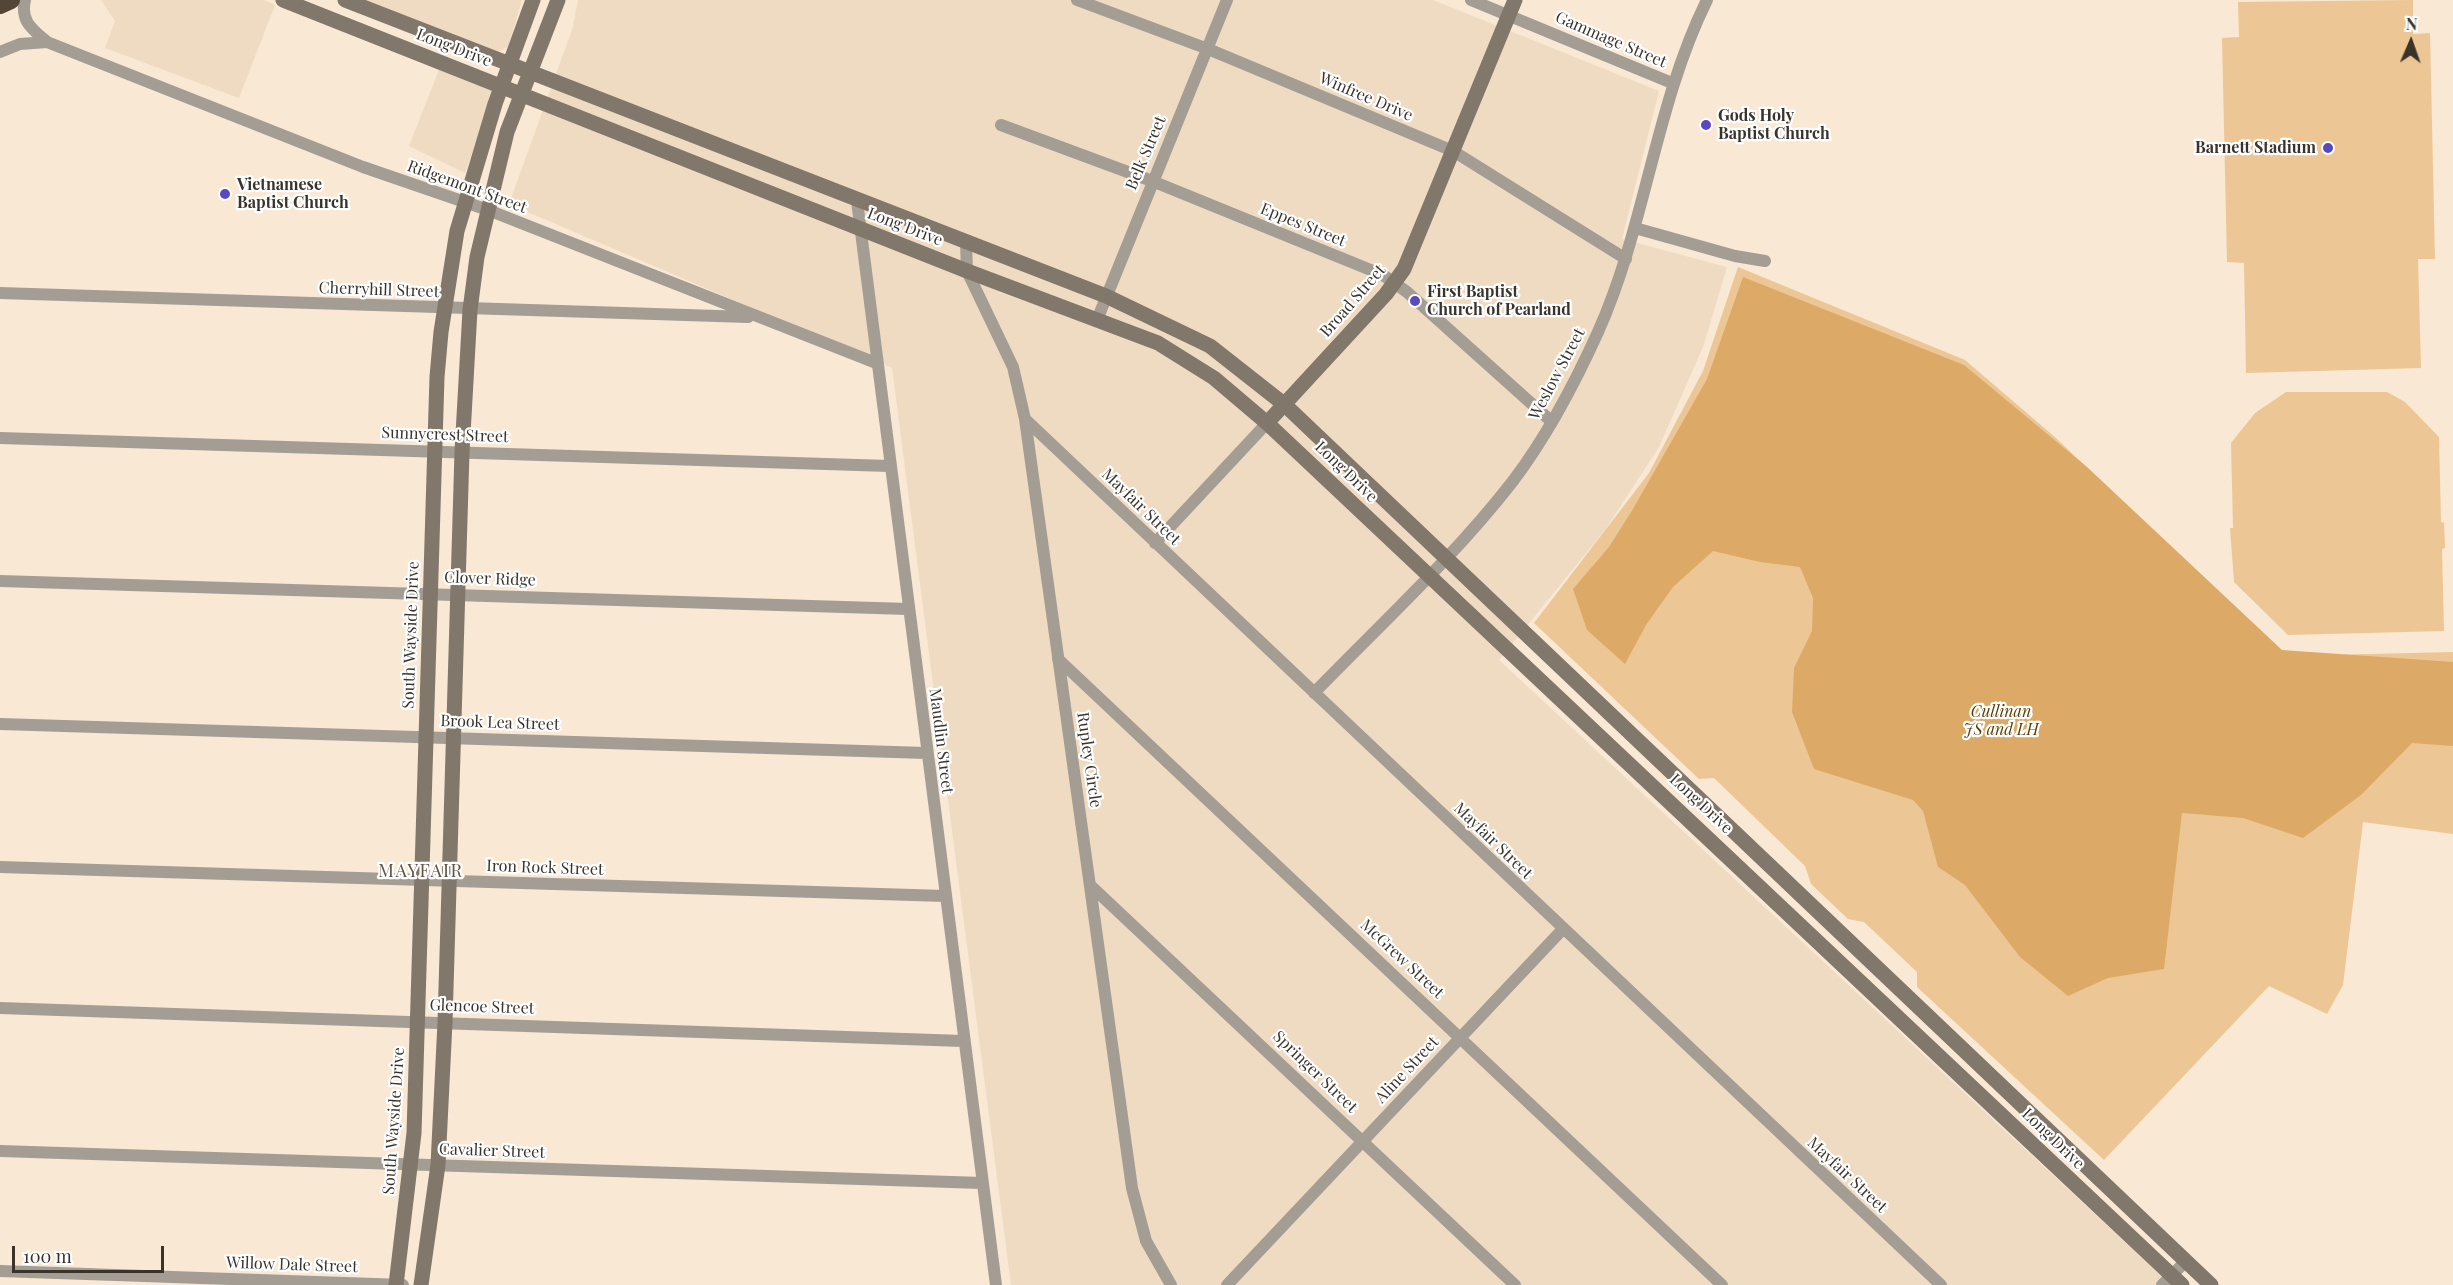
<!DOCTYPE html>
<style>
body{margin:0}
#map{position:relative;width:2453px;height:1285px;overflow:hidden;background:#f8e8d4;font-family:"Playfair Display",serif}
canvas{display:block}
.north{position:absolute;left:2381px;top:12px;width:60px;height:60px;-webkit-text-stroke:4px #fff;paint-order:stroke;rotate:2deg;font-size:16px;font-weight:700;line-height:24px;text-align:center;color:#39332b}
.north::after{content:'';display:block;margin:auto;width:21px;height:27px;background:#39332b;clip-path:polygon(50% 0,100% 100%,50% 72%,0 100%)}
.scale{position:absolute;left:12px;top:1246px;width:152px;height:27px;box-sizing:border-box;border:3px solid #39332b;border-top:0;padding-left:8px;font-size:18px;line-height:21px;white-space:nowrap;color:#39332b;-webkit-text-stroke:4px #fff;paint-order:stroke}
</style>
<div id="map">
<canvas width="2453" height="1285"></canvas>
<div class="north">N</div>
<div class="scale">100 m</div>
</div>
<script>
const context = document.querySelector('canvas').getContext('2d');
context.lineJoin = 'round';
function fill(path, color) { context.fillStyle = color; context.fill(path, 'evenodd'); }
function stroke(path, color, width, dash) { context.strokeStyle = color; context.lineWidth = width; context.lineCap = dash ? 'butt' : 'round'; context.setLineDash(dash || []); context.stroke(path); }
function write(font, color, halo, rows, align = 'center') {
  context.font = font + ' "Playfair Display",serif'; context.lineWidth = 4.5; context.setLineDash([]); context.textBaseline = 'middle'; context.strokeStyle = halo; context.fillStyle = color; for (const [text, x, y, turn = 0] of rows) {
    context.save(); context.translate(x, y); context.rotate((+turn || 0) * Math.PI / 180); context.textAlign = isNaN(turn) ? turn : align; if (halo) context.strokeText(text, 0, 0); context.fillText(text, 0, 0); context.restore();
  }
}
const built = new Path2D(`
 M101 0H264L275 5 239 98 105 48 115 21Z
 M361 0H522L508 47 497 52Z
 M578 0H1433L1659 91 1622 239 1727 267 1703 347 1659 447 1605 530 1499 660 2171 1285H1011L892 368 509 204 573 27Z
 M440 67 495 91 465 173 409 146Z`);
const green = new Path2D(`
 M2413 0V34L2430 33 2435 259H2418L2421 368 2246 373 2244 263 2227 262 2222 38 2239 37 2238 2Z
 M1738 267 1965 360 2056 438 2285 656 2453 652V834L2363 822 2343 985 2327 1014 2269 986 2104 1160 1917 987V972L1864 922 1848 919 1811 884 1805 866 1714 778 1699 779 1534 623 1649 473 1703 371Z
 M2286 392H2387L2405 402 2439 437 2441 522 2444 523 2445 548 2442 549 2444 631 2288 635 2234 582 2230 528H2233L2231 443 2255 413Z`);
const forest = new Path2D(`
 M1743 277 1964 365 2087 467 2282 650 2453 662V746L2412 743 2361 795 2303 838 2243 818 2182 813 2164 969 2108 978 2068 996 2020 957 1965 885 1938 867 1923 811 1913 800 1814 769 1792 712 1794 668 1812 631 1813 598 1800 567 1760 562 1713 551 1673 587 1646 625 1625 664 1587 630 1573 589 1609 547 1633 509 1707 379Z`);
const street = new Path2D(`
 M25 0C20 21 32 29 47 42L363 167 488 210 876 363
 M1077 0 1208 49 1453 151 1626 259
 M1471 0 1672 83
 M0 52 20 44 47 42
 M1001 125 1152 181 1383 275 1407 292 1552 422
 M857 201 996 1285
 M1635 228 1735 256 1765 261
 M966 242 967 271 1013 367 1025 419 1132 1188 1146 1241 1171 1285
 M0 293 748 317
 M1097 320 1227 0
 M1025 419 1941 1285
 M0 438 889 466
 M1155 543 1267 423
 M0 581 908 609
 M1058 659 1722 1285
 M1314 693C1381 624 1454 557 1513 481 1547 436 1575 383 1598 332 1646 225 1655 105 1707 0
 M0 724 926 753
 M0 867 945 896
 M1090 885 1515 1285
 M0 1008 963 1041
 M0 1151 982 1183
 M0 1271 403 1285
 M1227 1285 1562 930
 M2162 1285 2184 1263`);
const secondary = new Path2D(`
 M283 0 967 271 1158 343 1214 378 1267 423 2182 1285
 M345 0 1106 296 1210 346 1285 405 2211 1285
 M1267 423 1386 294 1404 269 1515 0
 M396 1285 414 1133 437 377 441 332 457 231 495 104 533 0
 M421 1285 438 1165 445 1022 462 452 470 310 477 257 507 132 558 0`);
const highway = new Path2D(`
 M0 5 11 0`);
const markers = [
 [1706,125,6,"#5a48c0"],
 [2328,148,6,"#5a48c0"],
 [225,194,6,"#5a48c0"],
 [1415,301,6,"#5a48c0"]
];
const streetNames = [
 ["Gammage Street",1611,40,23],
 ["Long Drive",454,48,21],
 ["Winfree Drive",1366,97,23],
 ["Belk Street",1146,153,-67],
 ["Ridgemont Street",467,187,20],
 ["Eppes Street",1303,225,22],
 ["Long Drive",905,227,21],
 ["Cherryhill Street",379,290,2],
 ["Broad Street",1353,301,-49],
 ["Weslow Street",1557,374,-62],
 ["Sunnycrest Street",445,435,2],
 ["Long Drive",1346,472,44],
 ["Mayfair Street",1141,507,44],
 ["Clover Ridge",490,579,2],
 ["South Wayside Drive",411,635,-88],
 ["Brook Lea Street",500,723,2],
 ["Maudlin Street",941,741,83],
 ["Rupley Circle",1089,760,82],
 ["Long Drive",1701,804,43],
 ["Mayfair Street",1493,841,44],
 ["Iron Rock Street",545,868,2],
 ["McGrew Street",1402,959,43],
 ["Glencoe Street",482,1007,2],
 ["Aline Street",1407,1070,-47],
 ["Springer Street",1315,1072,44],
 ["South Wayside Drive",394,1121,-86],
 ["Long Drive",2053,1139,44],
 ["Cavalier Street",492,1151,2],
 ["Mayfair Street",1847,1175,43],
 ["Willow Dale Street",292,1265,2]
];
const poiNames = [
 ["Gods Holy",1718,116],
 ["Baptist Church",1718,134],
 ["Barnett Stadium",2316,148,"right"],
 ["Vietnamese",237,185],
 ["Baptist Church",237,203],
 ["First Baptist",1427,292],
 ["Church of Pearland",1427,310]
];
const parkNames = [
 ["Cullinan",2001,712],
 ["JS and LH",2001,730]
];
const neighbourhoodNames = [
 ["MAYFAIR",421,871]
];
fill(built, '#efdbc1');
fill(green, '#ecc795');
fill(forest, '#dcaa66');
stroke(street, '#a39d94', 12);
stroke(secondary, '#81776b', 15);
stroke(highway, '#534636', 18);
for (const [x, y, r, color] of markers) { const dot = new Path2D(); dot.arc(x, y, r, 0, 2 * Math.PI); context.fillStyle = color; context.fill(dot); stroke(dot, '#fff', 2); }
write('16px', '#39332b', '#fff', streetNames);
write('bold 16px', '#39332b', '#fff', poiNames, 'left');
write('italic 16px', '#5d3c01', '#fff', parkNames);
context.letterSpacing = '1.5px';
write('18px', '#615443', '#fff', neighbourhoodNames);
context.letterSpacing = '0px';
</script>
